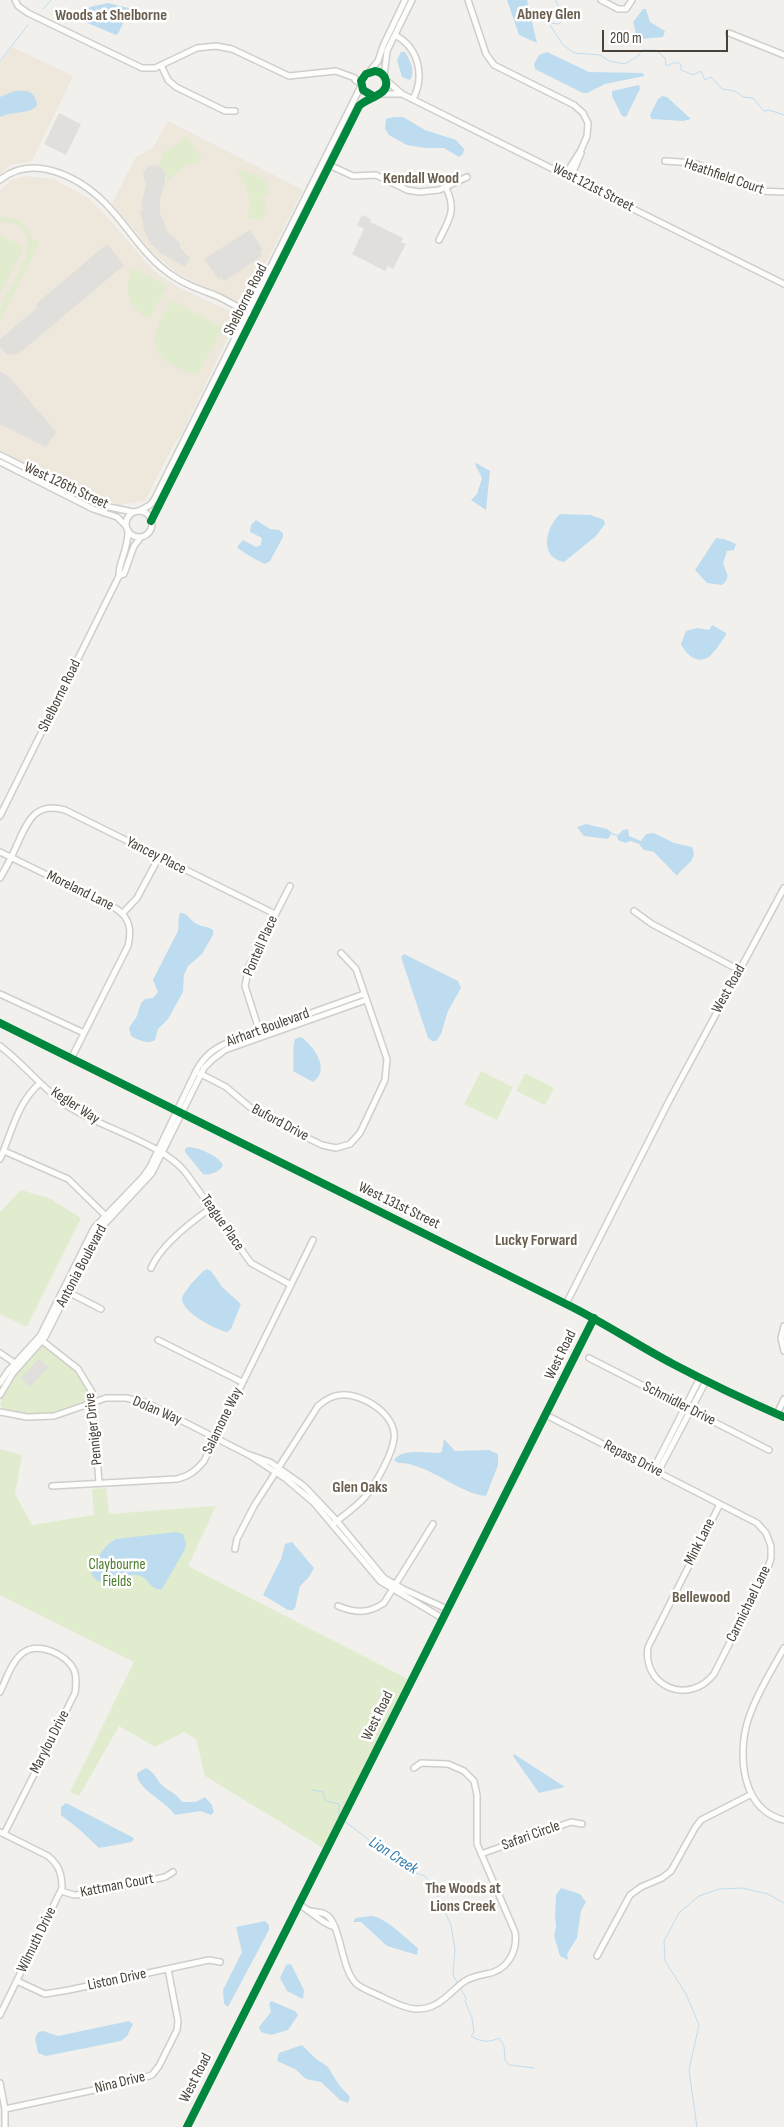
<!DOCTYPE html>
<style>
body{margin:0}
#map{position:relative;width:784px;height:2127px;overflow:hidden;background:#f2f0ed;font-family:"Sofia Sans Condensed",sans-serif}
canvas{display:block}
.scale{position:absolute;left:602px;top:30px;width:126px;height:22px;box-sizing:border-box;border:2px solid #494238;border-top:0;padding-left:6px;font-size:15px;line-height:18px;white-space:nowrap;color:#494238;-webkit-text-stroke:4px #fff;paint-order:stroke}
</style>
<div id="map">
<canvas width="784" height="2127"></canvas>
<div class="scale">200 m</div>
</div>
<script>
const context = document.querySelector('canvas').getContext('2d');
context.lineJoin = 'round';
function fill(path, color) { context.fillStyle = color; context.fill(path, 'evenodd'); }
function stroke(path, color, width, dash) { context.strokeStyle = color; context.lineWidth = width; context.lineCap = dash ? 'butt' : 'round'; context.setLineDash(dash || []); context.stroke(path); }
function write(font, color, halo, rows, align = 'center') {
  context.font = font + ' "Sofia Sans Condensed",sans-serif'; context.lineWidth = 5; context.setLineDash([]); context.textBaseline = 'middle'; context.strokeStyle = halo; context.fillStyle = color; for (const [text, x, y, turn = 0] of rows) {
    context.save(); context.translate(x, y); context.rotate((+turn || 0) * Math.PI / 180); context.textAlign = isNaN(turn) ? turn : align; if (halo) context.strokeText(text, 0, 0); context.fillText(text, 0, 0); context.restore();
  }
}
const education = new Path2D(`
 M12 47 73 76 32 161 10 165 0 174V63Z
 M168 121 303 190 269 257 242 304 178 274 151 251 112 203 136 157 153 148Z
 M24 176 54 179 88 198 102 211 145 261 160 276 184 290 236 314 238 317 179 439 176 440 145 501 119 505 57 475 54 479 0 450V190L10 181Z`);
const green = new Path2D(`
 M187 137 202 160 182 167 167 181 165 170 159 165 164 153Z
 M241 170 265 179 269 192 263 196 262 201 267 202 263 220 248 217C252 200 248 186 237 173Z
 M0 218C17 216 29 226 33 242L35 239 40 242 0 321C0 316 0 310 1 306 10 286 41 248 22 228 16 223 8 221 0 222Z
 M0 235 24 247 0 294Z
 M132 268 167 286 149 319C129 308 123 289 132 268Z
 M173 301 223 328 197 375C150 362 143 339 173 301Z
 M481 1071 513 1087 497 1120 464 1104Z
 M525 1073 554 1088 545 1105 516 1091Z
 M21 1190 49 1198 81 1218 27 1327 0 1314V1212Z
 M41 1345C57 1353 89 1380 90 1399L49 1414 32 1416 3 1410 0 1405 7 1383Z
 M0 1449 22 1455 15 1494 32 1525 94 1515 92 1489 106 1488 109 1514 216 1506 188 1566 408 1679 323 1848 205 1776 196 1739 184 1732 155 1747 119 1726 79 1796 70 1792 134 1662 0 1595Z`);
const parking = new Path2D(`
 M59 113 81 124 66 155 44 144Z
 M154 165 161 167 165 172V182L160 199V214L168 233 180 243V248L190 258 185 267 162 254 150 243 144 229 140 211 143 210 141 205 146 186 143 173 149 166Z
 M362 215 371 219 370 222 403 238 401 242 406 244 393 269 388 266 385 271 352 254 364 229 357 225Z
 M250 230 263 250 260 252 262 256 224 281 222 278 219 279 204 259Z
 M107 244 124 265 22 351 14 355 7 354 0 347V339L37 308 36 304Z
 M0 371 9 377 56 432 46 447 0 424Z
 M39 1359 49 1367 30 1387 21 1378Z`);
const water = new Path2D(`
 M507 0H527L537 43 519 35Z
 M108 3 145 12V15L140 20 124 21 118 34 116 35 78 19V15L90 7Z
 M643 9H646L650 22 665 31 663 37 641 39 637 37 633 22Z
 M401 52H405C410 60 416 72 410 80L402 77 397 60Z
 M547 52 589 72 643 73 644 76 605 84 587 93H583L535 69 534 64 539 55Z
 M639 85 640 89 626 117 622 116 612 96V91Z
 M15 91C28 90 35 91 37 105 30 115 11 111 0 117V97Z
 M662 96 667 97 691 119 683 121 651 119 650 115 658 99Z
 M393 117H403L425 130 456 140 464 149 463 154 459 157 444 148H425L407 145 389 135 385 129 386 119Z
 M476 463 490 471 486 510 471 500 477 494 482 478 475 464Z
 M560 514 591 515 604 520 605 524 596 536 564 562C538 557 546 527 560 514Z
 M256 520 270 529 279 530 283 533V537L270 561 265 564C260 562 240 551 237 547L243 540 256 547 261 545 262 538 250 532 251 525Z
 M716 538 724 539 736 544 734 550 727 551 723 563C726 573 732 577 722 585L707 583 695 570Z
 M712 625 726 633V635C721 642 714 654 707 658 696 664 685 653 681 644L686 631 697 628 709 630Z
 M586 824 607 829 612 833 618 835 623 830 628 829 629 836 641 841 646 834 654 833 674 843 692 847C699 861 683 866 677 876L654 852 644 850 639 844 631 841 625 843 618 840 617 836 611 834 608 839 584 836 577 827Z
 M180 913C189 913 190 921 197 924 203 927 207 926 213 930V935L202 954 188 966 184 975 183 992 168 1019 158 1029 155 1040C147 1045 139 1040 131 1036L129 1028 137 1016 141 1003 145 999 153 998 158 992 153 980C161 964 169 948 177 933 180 927 177 920 180 913Z
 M404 954 458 981 461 988 448 1011 441 1034 436 1041H432L428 1038 401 957Z
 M301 1037C314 1046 331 1070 313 1082L293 1071C294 1061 292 1047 295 1039Z
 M188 1147C198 1147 219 1156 223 1165 220 1172 209 1176 203 1174L185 1152V1149Z
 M207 1269 211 1271 223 1288 241 1304 231 1329 227 1332C216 1330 181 1312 182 1298 183 1294 188 1289 190 1285 196 1279 200 1273 207 1269Z
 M444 1439 455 1451 489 1450 498 1454V1465L486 1496C459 1494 427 1462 398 1463L394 1460C402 1448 427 1453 440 1453L442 1451Z
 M176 1532 183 1534 186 1543 185 1549 162 1589C150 1591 149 1577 137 1575 124 1573 101 1591 93 1576 90 1571 92 1567 95 1562 101 1553 106 1544 116 1539Z
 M292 1542 314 1568 309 1577 300 1586 295 1608 293 1610H288L263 1595 281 1559 285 1544Z
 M514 1754 565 1787 539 1793 513 1756Z
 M146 1768C155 1772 156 1780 163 1786 171 1793 174 1791 182 1802H196L205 1797 212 1805 214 1812 211 1815 200 1811 175 1815C167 1802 135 1788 137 1773Z
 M66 1803 134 1838 132 1842 99 1848 80 1830 61 1815V1807Z
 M561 1888 580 1894 586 1902 581 1911 577 1938 567 1954 568 1960 560 1956 554 1936 556 1927 555 1915 556 1895Z
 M371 1916C386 1917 406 1939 418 1948L417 1955 387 1946 361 1922H353L356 1918Z
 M265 1921 269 1925V1930L228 2007 224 2004 223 1990 242 1952 236 1927Z
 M291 1964 304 1990 303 1999 287 1991 280 1978 286 1965Z
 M271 2001 295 2011 298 2015 288 2030 271 2035 261 2032 259 2027 271 2012 269 2004Z
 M129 2021 133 2024 127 2036 121 2041 46 2056 38 2053 35 2038 38 2032 43 2031 58 2036Z
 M302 2045 315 2058 328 2067 339 2085 350 2097 348 2103 340 2100 321 2082 306 2079 295 2069 277 2061 279 2053Z`);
const stream = new Path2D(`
 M555 0 561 10 562 21 559 24 550 23V25L563 45 574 53 600 55 609 61 625 64 638 56 642 50H656L665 58 666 66C673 64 674 60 681 65V70L693 75 701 71 705 80 711 77 722 89 735 91 743 97 753 98 764 111 769 110 784 115
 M43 9 51 0
 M0 61 28 25
 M312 1790 323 1792 326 1801 339 1804V1818
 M343 1820 410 1871 425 1876 433 1886 451 1925 455 1949 453 1975 458 1984
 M460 1988 466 1998 465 2001 472 2018 474 2032 471 2036C481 2042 488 2043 499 2038L504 2046 505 2061 510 2065 534 2068
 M697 2127 689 2070 699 2025 686 1994 665 1961 664 1941 679 1913 699 1896 719 1889 742 1888 768 1894 784 1903`);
const minor = new Path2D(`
 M15 0 18 6 28 13 142 68H155L197 48 216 46 232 49 289 76 336 71 355 78V80L361 84
 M468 0 486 54 494 65 574 105 583 113 588 123 587 136 581 150 569 169 568 176
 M601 0 618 9H626L632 0
 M729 33 784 55
 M395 35C419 48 425 76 413 99
 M161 65 168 80 176 87 225 111H235
 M370 71 378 61 383 46 405 0
 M384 76 387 51 412 0
 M387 81 402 94 784 284
 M382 94H402
 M665 161 694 163 758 191 784 192
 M329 165 353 176 376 175 407 190 419 192 439 190 467 177
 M568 176 573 172 581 153
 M0 180C33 153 79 177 105 203 126 224 142 253 166 271 181 283 199 289 217 296 228 301 239 308 250 314
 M439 240C449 220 457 210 446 188
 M0 455 100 505 133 512
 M0 462 93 509 117 517 126 526
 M139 511 150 505 154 500 361 86
 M126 524a13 13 0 1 1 26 0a13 13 0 1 1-26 0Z
 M151 521 359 106C367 97 389 96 386 81 385 75 381 72 375 71L366 74 361 81 363 90 373 96
 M119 576 124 574 134 546 141 537
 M0 816 119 576C118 563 129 548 128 530
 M0 852 115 908C130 917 132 930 128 946L71 1059
 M0 878C6 868 11 858 16 847 27 823 34 801 65 810L275 914
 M634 911 652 924 739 970
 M123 913 137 898 159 857
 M0 994 84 1033
 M0 1023 566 1304C603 1322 637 1345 673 1364 709 1383 747 1401 784 1417
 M260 1033 245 986 249 966 290 886
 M0 1046C23 1063 42 1088 66 1105 100 1128 163 1143 186 1173L251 1263 291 1285
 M199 1073 226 1087 258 1114 322 1145 336 1148 350 1144 360 1133 385 1080 387 1059 356 969 341 953
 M4 1151 68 1179 107 1217
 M0 1159C12 1132 17 1103 40 1083
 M151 1268C161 1245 191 1222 211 1208
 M66 1291 101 1309
 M566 1304 669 1101 784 888
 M784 1326 781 1338 784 1351
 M40 1339 78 1369 92 1392 99 1483
 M158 1340 242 1382
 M0 1353 16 1364
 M589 1358 769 1450
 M0 1383 8 1371 40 1336 94 1228 143 1177 150 1167 197 1069C205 1056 213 1049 227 1043L364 994
 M0 1395 13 1373 45 1337 99 1230 152 1173 204 1068 213 1059 225 1050 366 1000
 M0 1412 27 1417 54 1416 106 1398H126L147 1403 249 1455 286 1479 313 1502 380 1581 442 1618
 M777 1414 784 1399
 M546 1415 757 1523 766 1533 771 1546V1559L768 1567 714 1674C689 1706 642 1687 648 1647L720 1504
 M250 1455 270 1462 304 1486 337 1521 384 1578 403 1589 447 1609
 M653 1470 700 1378
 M658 1472 706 1381
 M52 1486 177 1479C189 1476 196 1471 204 1461L313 1240
 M235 1549 237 1539 254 1506 318 1406C325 1400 332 1395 341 1395 363 1393 397 1415 394 1439 392 1455 375 1485 365 1497 356 1507 343 1516 333 1524
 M338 1606C355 1613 368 1614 384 1603L433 1524
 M784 1648C771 1671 756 1696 748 1720 737 1756 742 1810 784 1820
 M0 1692C6 1680 12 1660 24 1652 39 1642 66 1654 74 1670 77 1677 76 1685 75 1693L4 1834
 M0 1832 48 1856C59 1865 62 1874 62 1888L0 2015
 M481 1854 571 1822 582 1824
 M61 1891 74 1895 87 1894 165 1877 173 1872
 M300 1905C312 1912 320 1922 334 1927
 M310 1911C315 1912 321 1912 325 1914 342 1922 340 1972 358 1985 365 1990 374 1993 382 1997 404 2008 423 2017 445 1998 463 1983 462 1979 486 1974 507 1971 518 1952 515 1932L477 1844V1795L474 1781 464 1771 448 1764 421 1763 414 1768
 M597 1956 630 1895 641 1887 662 1878 671 1871 695 1828 701 1820 750 1795
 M17 1981 45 1994 69 1990 209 1960 220 1962
 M0 2083 5 2109V2127
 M5 2109 127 2083 152 2075 159 2066 177 2030 178 2021 168 1969
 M187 2127 594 1318`);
const cycleway = new Path2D(`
 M151 521 359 106C367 97 389 96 386 81 385 75 381 72 375 71L366 74 361 81 363 90 373 96
 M0 1023 566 1304C603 1322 637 1345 673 1364 709 1383 747 1401 784 1417
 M187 2127 594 1318`);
const streetNames = [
 ["Heathfield Court",724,177,19],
 ["West 121st Street",593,188,27],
 ["Shelborne Road",246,300,-63],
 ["West 126th Street",66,486,25],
 ["Shelborne Road",60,696,-64],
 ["Yancey Place",156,856,27],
 ["Moreland Lane",80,891,26],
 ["Pontell Place",261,946,-66],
 ["West Road",729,989,-61],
 ["Airhart Boulevard",268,1028,-20],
 ["Kegler Way",75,1106,33],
 ["Buford Drive",280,1123,28],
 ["West 131st Street",399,1206,26],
 ["Teague Place",222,1223,55],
 ["Antonia Boulevard",82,1266,-62],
 ["West Road",561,1355,-64],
 ["Schmidler Drive",679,1404,27],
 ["Dolan Way",157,1411,23],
 ["Salamone Way",223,1421,-64],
 ["Penniger Drive",94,1429,-96],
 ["Repass Drive",633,1459,27],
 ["Mink Lane",700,1542,-63],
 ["Carmichael Lane",749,1604,-64],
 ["West Road",378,1716,-64],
 ["Marylou Drive",50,1742,-63],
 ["Safari Circle",531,1836,-20],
 ["Kattman Court",117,1886,-11],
 ["Wilmuth Drive",37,1940,-64],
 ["Liston Drive",117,1980,-12],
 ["West Road",196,2078,-63],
 ["Nina Drive",120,2083,-14]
];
const parkNames = [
 ["Claybourne",117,1565],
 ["Fields",117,1582]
];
const neighbourhoodNames = [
 ["Abney Glen",549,15],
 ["Woods at Shelborne",111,16],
 ["Kendall Wood",421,179],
 ["Lucky Forward",536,1241],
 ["Glen Oaks",360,1488],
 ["Bellewood",701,1598],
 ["The Woods at",463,1889],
 ["Lions Creek",463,1907]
];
const waterNames = [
 ["Lion Creek",393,1856,33]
];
fill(education, '#ede7dc');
fill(green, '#e0eccd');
fill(parking, '#e1dfdc');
fill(water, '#bedcef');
stroke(stream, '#bedcef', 1);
stroke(minor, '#d0ceca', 8);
stroke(minor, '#fdfdfc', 5);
stroke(cycleway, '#00873e', 8);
write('15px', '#494238', '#fff', streetNames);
write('15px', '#4b7b2b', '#fff', parkNames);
write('bold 16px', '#6b604f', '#fff', neighbourhoodNames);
write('italic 16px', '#2f7aad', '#fff', waterNames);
</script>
